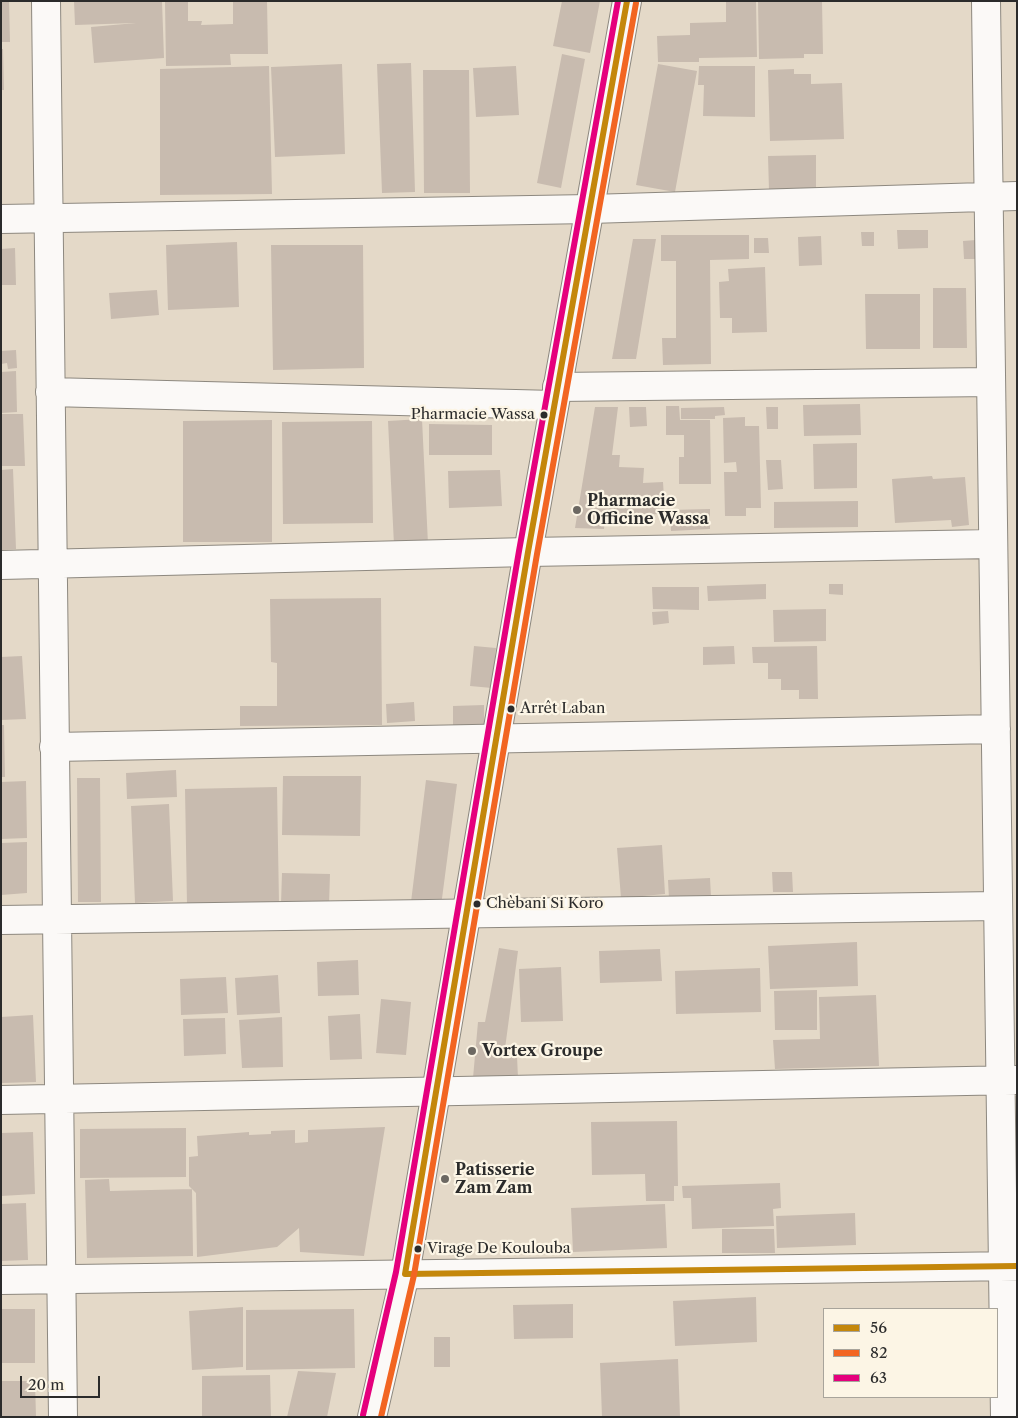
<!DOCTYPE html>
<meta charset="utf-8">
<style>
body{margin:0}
#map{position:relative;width:1018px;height:1418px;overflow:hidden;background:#e4d9c8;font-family:"Libre Caslon Text",serif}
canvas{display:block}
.frame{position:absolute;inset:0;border:2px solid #2b2b2b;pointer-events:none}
.legend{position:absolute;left:823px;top:1308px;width:175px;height:90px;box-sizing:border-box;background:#fcf5e5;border:1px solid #a8a49b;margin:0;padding:6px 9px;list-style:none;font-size:15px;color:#2b2b2b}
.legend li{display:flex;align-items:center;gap:10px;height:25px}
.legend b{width:25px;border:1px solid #a8a49b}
.scale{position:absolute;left:20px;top:1376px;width:80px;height:22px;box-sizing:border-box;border:2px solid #2b2b2b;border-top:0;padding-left:6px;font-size:15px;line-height:18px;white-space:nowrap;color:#2b2b2b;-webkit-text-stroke:4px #fcf5e5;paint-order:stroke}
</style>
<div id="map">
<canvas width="1018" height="1418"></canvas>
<div class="frame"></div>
<ul class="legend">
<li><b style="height:6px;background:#c4870b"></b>56</li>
<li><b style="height:6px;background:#f26522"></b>82</li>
<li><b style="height:6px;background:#e5007d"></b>63</li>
</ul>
<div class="scale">20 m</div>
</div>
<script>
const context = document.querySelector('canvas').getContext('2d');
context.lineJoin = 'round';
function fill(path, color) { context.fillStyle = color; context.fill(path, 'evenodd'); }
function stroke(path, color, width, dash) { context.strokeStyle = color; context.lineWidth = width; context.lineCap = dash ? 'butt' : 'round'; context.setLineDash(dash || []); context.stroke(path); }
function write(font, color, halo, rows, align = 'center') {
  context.font = font + ' "Libre Caslon Text",serif'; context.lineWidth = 4.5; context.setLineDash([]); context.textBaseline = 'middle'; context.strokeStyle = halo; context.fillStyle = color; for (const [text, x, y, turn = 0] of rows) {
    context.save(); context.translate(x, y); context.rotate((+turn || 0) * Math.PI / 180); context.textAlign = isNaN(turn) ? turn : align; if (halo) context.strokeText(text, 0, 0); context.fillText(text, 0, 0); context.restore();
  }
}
const building = new Path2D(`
 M1 1H9L10 42H1Z
 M74 1H162L164 58 94 63 91 27 136 23 75 25Z
 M188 1V21H202L201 25 233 24V1H267L268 54H230L231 65 166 66 165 2Z
 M562 1H600L590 53 553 46Z
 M726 1H756L757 57 699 58V62H658L657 36 690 35V23L726 22Z
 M758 1H822L823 54H804V58L759 59Z
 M1 49H3L4 90H1Z
 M562 54 585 59 561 188 537 183Z
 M411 63 415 192 382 193 377 64Z
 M342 64 345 154 275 157 271 67Z
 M658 64 697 71 675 192 636 185Z
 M269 66 272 194 160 195V69Z
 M516 66 519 115 476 117 473 68Z
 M699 66H755V117L703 116 704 85H698Z
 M794 69V74H811V84L842 83 844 139 770 141 768 70Z
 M423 70H469L470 193H424Z
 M816 155V190H769L768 156Z
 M897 230H928V248L898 249Z
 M861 232H874V246H862Z
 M661 235H749V259L710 260 711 364 663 365 662 338H676V261H661Z
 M821 236 822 265 799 266 798 237Z
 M754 238H768L769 253H754Z
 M633 239H656L636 359H612Z
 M976 240 977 259H964L963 241Z
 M237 242 239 307 168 310 166 245Z
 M271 245H363L364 368 273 370Z
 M15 248 16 285H1V249Z
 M765 267 767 332 732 333V318H720L719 282 729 281 728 269Z
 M933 288H966L967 348H933Z
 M157 290 159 315 111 319 109 293Z
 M865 294H920V349H866Z
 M16 350 17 368 8 369 7 363 1 364V351Z
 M16 371 17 412 1 413V372Z
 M860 404 861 435 804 436 803 405Z
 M666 406H679L680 420H710L711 484H679V457H684V435H666Z
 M595 407H618L612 455H620L619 467 644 468 643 483 663 482 665 514 605 515 604 529 575 528Z
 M629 407H646L647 426 630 427Z
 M724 407 725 415 715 416V419H681V408Z
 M766 407H778V429H767Z
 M1 414H23L25 466H1Z
 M745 417V426H759L761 508H746V516H725L724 472H737L736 462 724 463 723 418Z
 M422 419 428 544 394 545 388 421Z
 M272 420V542H183V421Z
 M372 421 373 523 283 524 282 422Z
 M429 424 492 425V455H429Z
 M857 443V488L814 489 813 444Z
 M766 460H781L783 489 768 490Z
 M13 469 16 549 1 550V470Z
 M500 470 502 506 449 508 448 471Z
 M932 476 933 479 965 477 969 525 952 527 951 520 895 523 892 479Z
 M858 501V527L774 528V502Z
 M710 509V529L671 531 670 510Z
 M766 584V599L708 601 707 586Z
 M829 584H843V595L829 594Z
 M652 587H699V610L653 609Z
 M381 598 382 725 240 726V706H277V663L271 662 270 599Z
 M826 609V641L774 642 773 610Z
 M668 611 669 623 653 625 652 612Z
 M474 646 496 648 492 688 470 686Z
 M734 646 735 664 703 665V647Z
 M817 646 818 699H799V690H781V679H768V663H753L752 647Z
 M22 656 26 719 1 720V657Z
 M414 702 415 721 387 723 386 704Z
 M484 705V728H453V706Z
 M1 725H4L5 777H1Z
 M176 770 177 797 127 799 126 773Z
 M283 776H361L360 836 282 835Z
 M77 778H100L101 902H78Z
 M426 780 457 784 441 906 411 902Z
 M26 781 27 838 1 839V782Z
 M277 787 279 904 187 905 185 789Z
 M169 804 173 901 135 903 131 806Z
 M27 842V893L1 895V843Z
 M662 845 665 894 621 898 617 848Z
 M772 872H792L793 892H773Z
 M282 873 330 874 329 905 281 904Z
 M710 878 711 897 669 899 668 880Z
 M857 942 858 986 770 989 768 946Z
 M499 948 518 951 504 1056H517L518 1078H473L478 1022H485Z
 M660 949 662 981 600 983 599 951Z
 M358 960 359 995 318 996 317 962Z
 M561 967 563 1021 521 1022 519 969Z
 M760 968 761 1012 676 1014 675 971Z
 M278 975 280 1013 237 1015 235 978Z
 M226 977 228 1013 181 1015 180 979Z
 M817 990V1030H775L774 991Z
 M876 995 879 1066 775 1069 773 1040 820 1039 819 997Z
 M381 999 411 1002 406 1055 376 1053Z
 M360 1014 362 1059 330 1060 328 1016Z
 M33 1015 36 1082 1 1083V1017Z
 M282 1017 283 1067 242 1068 239 1020Z
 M225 1018 226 1054 184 1056 183 1019Z
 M677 1121 678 1186H674V1201H646L645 1174 592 1175 591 1122Z
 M385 1127 364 1256 300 1252 299 1228 277 1247 197 1257 196 1193 189 1186V1157L198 1156 197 1136 249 1132V1135L271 1134V1131L295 1130V1143L308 1142V1130Z
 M186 1128V1177L80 1178V1129Z
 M33 1132 35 1194 1 1196V1133Z
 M109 1179 110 1191 192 1189 193 1256 87 1258 85 1180Z
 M780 1183 781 1208 773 1209 774 1226 692 1229 691 1198H683L682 1186Z
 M26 1203 28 1260 1 1261V1204Z
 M665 1204 667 1248 573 1252 571 1208Z
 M855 1213 856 1245 777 1248 776 1216Z
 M722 1229H774L775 1253H722Z
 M756 1297 757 1342 675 1346 673 1301Z
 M573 1304V1338L514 1339 513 1305Z
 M243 1307V1367L192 1370 189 1311Z
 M1 1309H35V1363H1Z
 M354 1309 355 1368 246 1370V1310Z
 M434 1337H450V1367H434Z
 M678 1359 680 1417H602L600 1363Z
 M298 1371 336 1373 327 1417H287Z
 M270 1375 271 1417H202V1376Z
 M1 1381H35L36 1417H1Z`);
const minor = new Path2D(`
 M46 1 63 1417
 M986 1 1005 1417
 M1 219 590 209 1017 196
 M557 387 991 382
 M50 392 554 405
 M1 565 528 552 993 544
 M54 747 996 729
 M1 920 998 906
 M1 1100 1017 1080
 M1 1280 1017 1266`);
const major = new Path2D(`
 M372 1417 405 1274 528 552 627 1`);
const bus1 = new Path2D(`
 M405 1274 528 552 627 1
 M405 1274 1017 1266`);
const bus2 = new Path2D(`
 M381 1417 414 1275 537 554 636 3`);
const bus3 = new Path2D(`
 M363 1415 396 1272 519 551 618 1`);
const markers = [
 [544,415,4.5,"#2b2b2b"],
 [577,510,5,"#6c6862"],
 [511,709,4.5,"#2b2b2b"],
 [477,904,4.5,"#2b2b2b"],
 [472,1051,5,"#6c6862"],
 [445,1179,5,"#6c6862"],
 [418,1249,4.5,"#2b2b2b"]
];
const busNames = [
 ["Pharmacie Wassa",535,415,"right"],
 ["Arrêt Laban",520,709],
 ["Chèbani Si Koro",486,904],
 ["Virage De Koulouba",427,1249]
];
const poiNames = [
 ["Pharmacie",587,501],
 ["Officine Wassa",587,519],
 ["Vortex Groupe",482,1051],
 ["Patisserie",455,1170],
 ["Zam Zam",455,1188]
];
fill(building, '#c8bbaf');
stroke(minor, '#8d887f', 30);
stroke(major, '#8d887f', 30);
stroke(minor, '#fbf9f7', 28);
stroke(major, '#fbf9f7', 28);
stroke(bus1, '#c4870b', 6);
stroke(bus2, '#f26522', 6);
stroke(bus3, '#e5007d', 6);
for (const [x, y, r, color] of markers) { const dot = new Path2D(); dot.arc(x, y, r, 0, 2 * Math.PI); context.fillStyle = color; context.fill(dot); stroke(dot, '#fcf5e5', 2); }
write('15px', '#2b2b2b', '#fcf5e5', busNames, 'left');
write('bold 16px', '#2b2b2b', '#fcf5e5', poiNames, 'left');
</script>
